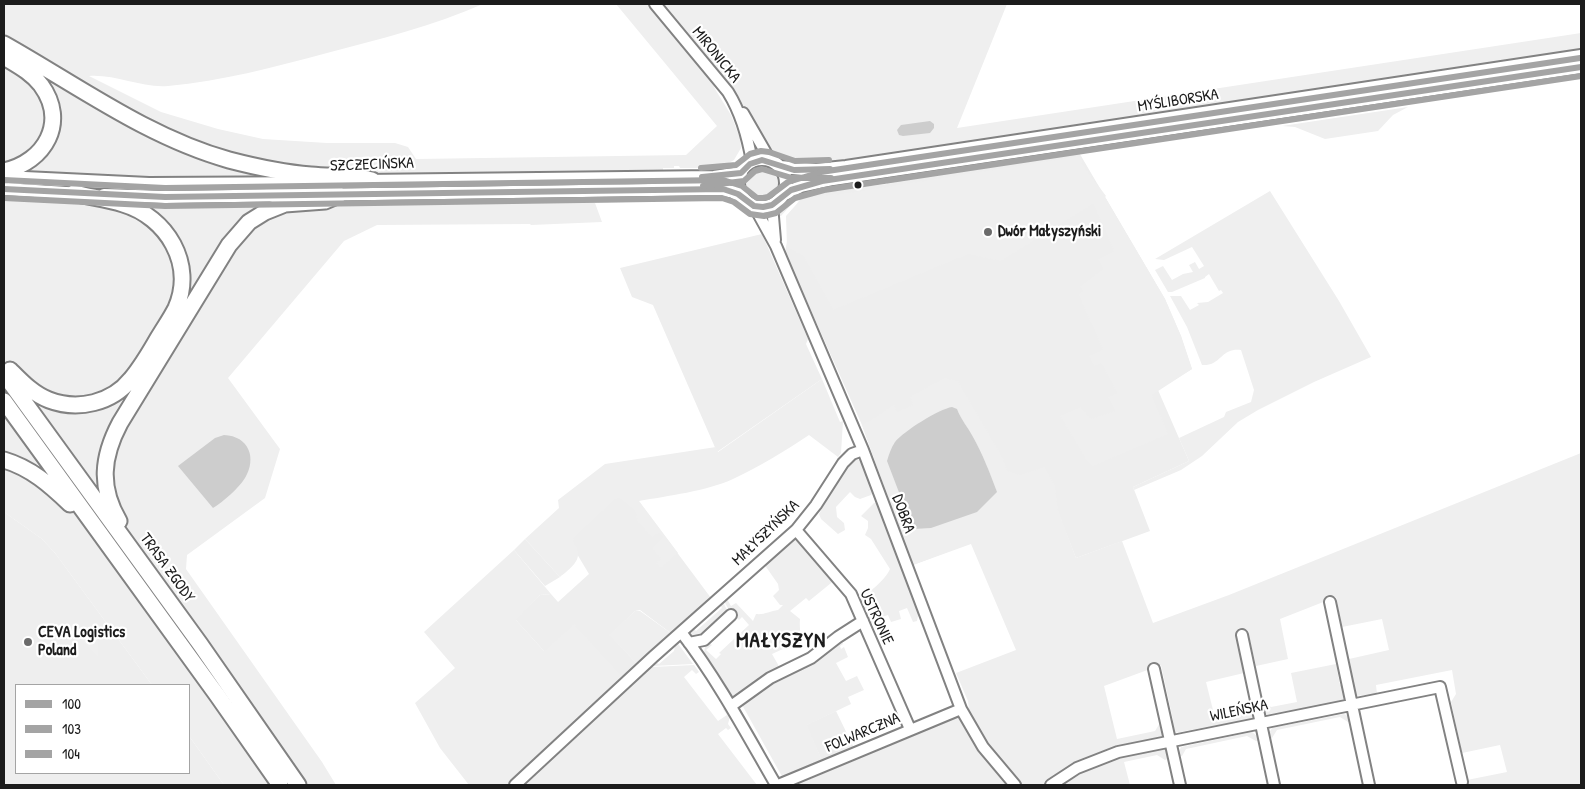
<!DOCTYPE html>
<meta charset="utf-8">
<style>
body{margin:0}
#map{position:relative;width:1585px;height:789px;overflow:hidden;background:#fff;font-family:"Patrick Hand",sans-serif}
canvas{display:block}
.frame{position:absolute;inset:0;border:5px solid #1c1c1c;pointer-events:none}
.legend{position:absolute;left:15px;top:684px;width:175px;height:90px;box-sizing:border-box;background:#fff;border:1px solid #a4a4a4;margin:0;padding:6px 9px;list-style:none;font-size:15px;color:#1c1c1c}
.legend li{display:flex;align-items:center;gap:10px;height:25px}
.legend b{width:25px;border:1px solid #a4a4a4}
</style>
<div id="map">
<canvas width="1585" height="789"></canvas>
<div class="frame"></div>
<ul class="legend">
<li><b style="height:6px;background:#a4a4a4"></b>100</li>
<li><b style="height:6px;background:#a4a4a4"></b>103</li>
<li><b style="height:6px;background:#a4a4a4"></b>104</li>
</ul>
</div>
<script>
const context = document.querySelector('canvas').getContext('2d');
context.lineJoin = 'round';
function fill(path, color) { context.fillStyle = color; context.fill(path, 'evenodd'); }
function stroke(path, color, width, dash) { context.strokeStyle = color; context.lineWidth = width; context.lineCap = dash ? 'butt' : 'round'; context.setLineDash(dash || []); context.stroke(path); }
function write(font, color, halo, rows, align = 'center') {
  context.font = font + ' "Patrick Hand",sans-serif'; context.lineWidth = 4.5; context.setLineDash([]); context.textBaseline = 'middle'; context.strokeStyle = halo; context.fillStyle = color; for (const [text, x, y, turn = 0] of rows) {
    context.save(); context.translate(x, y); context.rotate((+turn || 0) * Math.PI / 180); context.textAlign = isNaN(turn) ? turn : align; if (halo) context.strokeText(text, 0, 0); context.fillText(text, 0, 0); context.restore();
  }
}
const built = new Path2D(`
 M1074 144 1165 299 1181 336 1192 369 1158 390 1189 461 1133 487 1150 531 1076 558 1057 510 913 565 862 425 785 252 793 211 803 194 887 184Z
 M762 234 808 339 806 344 822 379 717 452 653 305 632 297 620 268Z
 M626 484 711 598 672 634 640 610 635 611 610 635 639 666 625 679 544 651 515 619 540 595 551 594 558 602 589 574 568 539Z
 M4 512 42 539 55 553 152 685H16V773H189V736L224 785H4Z
 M525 539 560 577 545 586 514 550Z
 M836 711 854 748 823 763 806 725Z`);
const green = new Path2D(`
 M4 4H483C433 26 380 39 327 53 275 67 222 81 168 86 141 88 115 74 89 76L161 112 218 129 263 139 327 143H395L408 147 416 159 686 155 717 126 616 4H650L709 75 715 89 731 115 740 138 741 148 734 160 723 166 722 172 718 168H680L679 166H674V168H663V170L650 174 717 181V199L595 203 602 222 531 225 530 224 377 225 344 241 228 378 280 449 265 498 187 555 186 569 322 762 336 785H224L189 736V685H152L55 553 42 539 4 512Z
 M660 4H1007L957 128 1581 33V52L831 165 788 163 781 156 768 151 738 98Z
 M1581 71V77L1087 152 1090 147Z
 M1408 107 1393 115 1378 131 1325 139 1295 127 1282 126Z
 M1075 148 1080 153 887 184 886 179 896 175Z
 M1081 156 1082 164 1106 196 1105 197 1165 299 1181 336 1192 369 1152 395 1168 434 1093 466 1085 458 1060 416 1081 407 1091 419 1115 411 1108 397 1117 393 1101 363 1094 366 1089 356 1103 350 1078 294 1083 292 1080 286 1103 269 1098 259 1114 251 1093 204 1001 261 968 254 833 310 803 256 787 247 786 216 802 198 849 193Z
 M745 182a17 17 0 1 1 34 0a17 17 0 1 1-34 0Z
 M847 185 848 190 799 196 781 216 776 218 779 210 795 193 819 186Z
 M1270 191 1339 301 1371 357 1314 382 1258 410 1238 422 1202 456 1181 470 1134 490 1133 487 1189 461 1179 438 1224 417 1226 412 1251 402 1254 390 1241 350C1224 348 1222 360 1211 364 1208 365 1205 365 1202 365L1187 327 1170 296H1181L1190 310 1199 305 1197 303 1208 302 1223 293 1221 290 1219 291 1209 274 1205 277V278L1172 292H1168L1155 270 1163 266 1172 280 1183 274 1193 272 1189 265 1195 262 1199 269 1204 266 1192 247 1164 260 1155 259Z
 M944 378 958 381 1003 458 1007 471 1020 475 1045 467 1055 486 1058 510 1076 558 1122 541 1153 623 1229 595 1581 453V785H1468L1467 780 1507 772 1500 745 1462 753 1451 702 1456 694 1452 670 1376 685 1377 694 1355 696 1350 684 1354 683 1349 659 1389 650 1382 619 1342 627 1336 597 1280 619 1288 659 1256 666 1248 632 1236 637 1244 673 1206 682 1215 718 1245 712 1250 704H1254L1255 716 1252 719 1174 733 1172 732 1169 721 1173 720 1161 665 1104 686 1117 739 1155 731 1160 723 1163 722 1164 734 1163 736 1098 753 1071 766 1044 785H1019L989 748 970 717 968 701 956 673 1016 650 971 544 913 565 862 425 876 417 894 404 897 412 913 405 910 397ZM943 408 957 409C961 420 968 427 973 437 983 455 990 473 997 492L896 441 912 428 934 415Z
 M822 379 840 422 843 421 841 453 838 457 809 435C785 451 759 467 733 479 707 491 667 496 639 501L678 553 661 568 656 563 661 559 652 548 663 537 658 533 652 538 638 522 635 511 618 497 574 538 573 541C575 544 578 549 578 553 579 563 567 571 560 577L525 539 559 508 558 500 605 464 716 447 718 452Z
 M856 460H862L864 462 874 490 871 495 860 499 855 497 850 492 836 507 837 517 844 523 845 530 838 534 821 519 819 514 847 463Z
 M879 502 919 611 917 621 913 622 907 608 899 611 901 619 891 622 888 615 882 617 883 619 879 622 867 624 856 601C867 594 885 581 890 569L871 539 865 535 868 528V521L861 516 874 503Z
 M794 535H796L836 579 809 601 806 598 790 611 800 619C799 628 802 637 799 644L796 643 772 654 780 668 803 658 802 655 844 631 858 619 859 622 809 657 780 671 731 703 703 658 706 641 712 645 706 650 716 659 721 654 719 653 749 625 742 617 739 620 730 612 723 599 726 597 731 606 736 603 753 621 756 614C764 615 770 611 778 610L783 605H780L773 596 779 590 778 584 764 564Z
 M514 550 551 594 540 595 516 620 544 651 574 624 625 679 512 785H469L440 748 415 703 455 668 424 632Z
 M722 600 729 614 702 639 692 640 688 633 692 627 696 631 722 608 719 603Z
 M635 611H640L672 634 639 666 609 635Z
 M87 626 95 627 98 634V656L81 639 82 631Z
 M841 640 843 644 840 646 841 649 844 647 848 657 836 663 846 681 857 676 864 690 848 697 851 704 807 725 823 763 784 780 741 703 783 674Z
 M676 641 693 664 653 666 657 663 659 664 674 651Z
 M1336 664 1340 685H1344L1345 697 1342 701 1264 715 1259 703 1263 702 1271 707 1297 702 1291 673Z
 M694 665 699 672 696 674 692 670 684 677 718 721 727 715 723 709 726 707 731 713 728 724 731 728 728 730 726 728 718 734 757 785H520L647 667 650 669 652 667Z
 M1344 714 1348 716 1349 719 1351 718 1352 721 1348 722 1340 717 1277 730 1272 738 1267 739 1266 734 1269 733 1272 728Z
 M954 717 960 718C974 743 989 765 1009 785H785Z
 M1252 732 1257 736 1260 735V740L1256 741 1247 736 1186 749 1182 756 1177 757 1176 753 1179 752 1181 747Z
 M1162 748 1165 749 1167 755 1170 754V758L1165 760 1157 755 1124 762 1130 785H1062L1100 763 1123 756Z`);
const water = new Path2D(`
 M930 121 934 124V128L930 133 903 136 899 135 897 130 901 125Z
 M952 407 957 409C961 420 968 427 973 437 983 455 990 473 997 492L977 512 931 528 913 529 887 461C889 454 891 448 895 442 904 431 939 409 952 407Z
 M224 435C249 436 257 458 245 478 238 489 224 501 213 508L178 466 215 438Z`);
const minor = new Path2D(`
 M655 4 728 92C741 113 748 138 752 162
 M743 113 766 153 774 163
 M772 205 775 240
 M754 206 776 246 863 450 961 709 983 747 1015 785
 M796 530 851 594 910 729
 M1330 602 1369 785
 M681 632C718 680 746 733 776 785
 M1242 635 1274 785
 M689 643 704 640 731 615
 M1154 669 1180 785
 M731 706 770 678 811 658 838 637 863 621
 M515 785 653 657 796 530 816 505 843 463 852 454 863 450
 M778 785 961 709
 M1051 785 1077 768 1118 752 1440 687 1462 782`);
const major = new Path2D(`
 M738 183a24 24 0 1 1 48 0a24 24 0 1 1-48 0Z
 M780 167 816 170 846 167 1581 56
 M4 177 149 184 336 183
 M363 181 714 177 741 173
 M4 189 82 194
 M104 195 165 197 719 189 733 192 744 199
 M783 195 801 186 833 179 1581 67`);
const highway = new Path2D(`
 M4 44C77 85 147 137 229 160 256 167 284 173 311 175 332 177 351 175 372 180
 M4 57C17 65 31 72 41 85 68 122 45 162 4 171
 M10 370C21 381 33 394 49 400 78 411 112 403 131 379 142 366 150 352 158 338 164 328 171 318 176 308 195 264 167 217 123 204 107 199 90 197 74 193
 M4 374 200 644 298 785
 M4 401 217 695 280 785
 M4 460C31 468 50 485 70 504
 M119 521C99 487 102 457 120 423L229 245 249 222 265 212 285 204 325 201 339 195`);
const bus1 = new Path2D(`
 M702 177 741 173 750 164 762 160 794 170 830 169
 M4 189 165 197 723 189 738 194 754 206 763 207 772 205 791 190 822 181 1581 67`);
const bus2 = new Path2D(`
 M703 186 744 181 755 171 762 169 792 178H831
 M4 198 165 206 722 198 734 202 750 214 764 216 776 213 795 198 824 190 1581 76`);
const bus3 = new Path2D(`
 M701 168 736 165 750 154 761 151 769 152 795 161 829 160
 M4 180 165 188 723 180 742 186 757 198H763L768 197 788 182 821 172 1580 58`);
const markers = [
 [858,185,4.5,"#1c1c1c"],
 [988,232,5,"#6b6b6b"],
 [28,642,5,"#6b6b6b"]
];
const streetNames = [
 ["MIRONICKA",716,55,51],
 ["MYŚLIBORSKA",1178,101,-9],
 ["SZCZECIŃSKA",372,165,-2],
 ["DOBRA",903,514,70],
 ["MAŁYSZYŃSKA",766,533,-44],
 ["TRASA ZGODY",167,568,54],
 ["USTRONIE",876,617,65],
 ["WILEŃSKA",1239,711,-12],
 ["FOLWARCZNA",863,733,-23]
];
const poiNames = [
 ["Dwór Małyszyński",998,232],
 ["CEVA Logistics",38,633],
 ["Poland",38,651]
];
const districtNames = [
 ["MAŁYSZYN",781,641]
];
fill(built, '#eee');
fill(green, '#efefef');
fill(water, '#cdcdcd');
stroke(minor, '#828282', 14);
stroke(major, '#828282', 16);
stroke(highway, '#828282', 19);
stroke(minor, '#fff', 10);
stroke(major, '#fff', 12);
stroke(highway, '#fff', 15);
stroke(bus1, '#a4a4a4', 6);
stroke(bus2, '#a4a4a4', 6);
stroke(bus3, '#a4a4a4', 6);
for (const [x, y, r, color] of markers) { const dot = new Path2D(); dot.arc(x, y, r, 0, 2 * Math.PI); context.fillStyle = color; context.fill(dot); stroke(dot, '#fff', 2); }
write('16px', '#1c1c1c', '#fff', streetNames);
write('bold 16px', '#1c1c1c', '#fff', poiNames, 'left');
context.letterSpacing = '1px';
write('bold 21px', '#1c1c1c', '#fff', districtNames);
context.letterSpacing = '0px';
</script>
